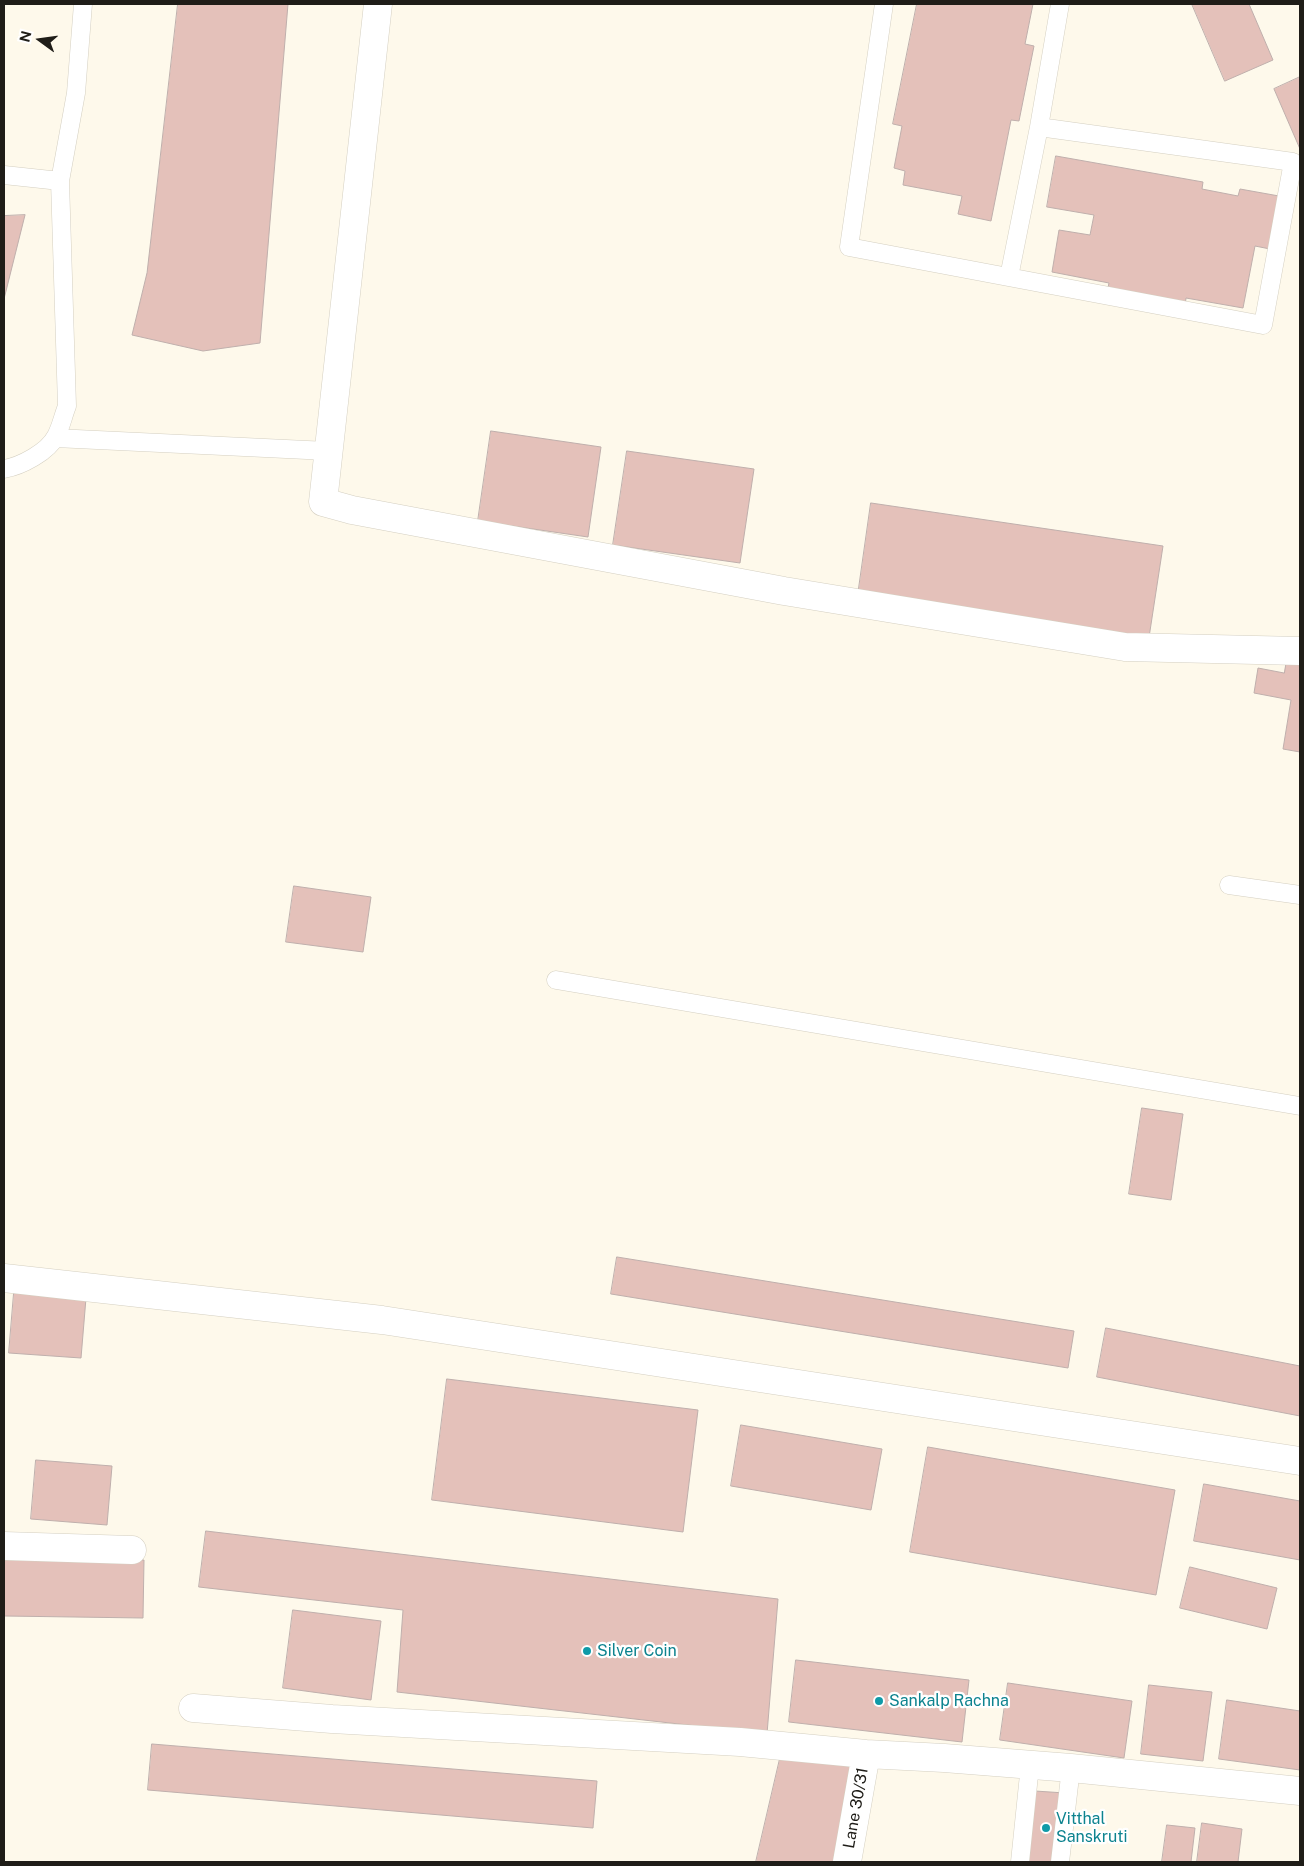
<!DOCTYPE html>
<style>
body{margin:0}
#map{position:relative;width:1304px;height:1866px;overflow:hidden;background:#fef9eb;font-family:"Public Sans",sans-serif}
canvas{display:block}
.frame{position:absolute;inset:0;border:5px solid #1f1d18;pointer-events:none}
.north{position:absolute;left:15px;top:15px;width:50px;height:50px;-webkit-text-stroke:4px #fff;paint-order:stroke;rotate:284deg;font-size:14px;font-weight:700;line-height:20px;text-align:center;color:#1f1d18}
.north::after{content:'';display:block;margin:auto;width:18px;height:22px;background:#1f1d18;clip-path:polygon(50% 0,100% 100%,50% 72%,0 100%)}
</style>
<div id="map">
<canvas width="1304" height="1866"></canvas>
<div class="frame"></div>
<div class="north">N</div>
</div>
<script>
const context = document.querySelector('canvas').getContext('2d');
context.lineJoin = 'round';
function fill(path, color) { context.fillStyle = color; context.fill(path, 'evenodd'); }
function stroke(path, color, width, dash) { context.strokeStyle = color; context.lineWidth = width; context.lineCap = dash ? 'butt' : 'round'; context.setLineDash(dash || []); context.stroke(path); }
function write(font, color, halo, rows, align = 'center') {
  context.font = font + ' "Public Sans",sans-serif'; context.lineWidth = 4.5; context.setLineDash([]); context.textBaseline = 'middle'; context.strokeStyle = halo; context.fillStyle = color; for (const [text, x, y, turn = 0] of rows) {
    context.save(); context.translate(x, y); context.rotate((+turn || 0) * Math.PI / 180); context.textAlign = isNaN(turn) ? turn : align; if (halo) context.strokeText(text, 0, 0); context.fillText(text, 0, 0); context.restore();
  }
}
const building = new Path2D(`
 M178 4H288L260 343 203 351 132 335 147 273Z
 M917 4H1033L1025 44 1034 46 1019 121 1011 120 991 221 958 214 962 196 903 185 905 171 894 168 902 126 893 124Z
 M1192 4H1249L1273 60 1225 81Z
 M1300 77V149L1274 89Z
 M1056 156 1203 182 1202 189 1238 196 1240 189 1279 196 1270 249 1255 246 1243 308 1186 298 1185 307 1107 292 1109 283 1052 272 1059 230 1090 235 1094 215 1047 207Z
 M25 215 4 299V216Z
 M491 431 601 447 588 537 478 521Z
 M627 451 754 469 740 563 613 545Z
 M871 503 1163 546 1148 644 857 602Z
 M1288 653 1300 655V752L1283 749 1291 700 1254 693 1258 668 1284 673Z
 M294 886 371 897 363 952 286 942Z
 M1142 1108 1183 1114 1171 1200 1129 1194Z
 M617 1257 1074 1331 1068 1368 611 1294Z
 M14 1293 86 1298 81 1358 9 1353Z
 M1106 1328 1300 1366V1416L1097 1377Z
 M447 1379 698 1410 683 1532 432 1500Z
 M741 1425 882 1449 871 1510 731 1486Z
 M928 1447 1175 1490 1156 1595 910 1552Z
 M36 1460 112 1466 107 1525 31 1519Z
 M1204 1484 1300 1501V1560L1194 1541Z
 M206 1531 778 1599 767 1734 397 1692 403 1610 199 1587Z
 M4 1559 144 1560 143 1618 4 1616Z
 M1190 1567 1277 1588 1267 1629 1180 1608Z
 M293 1610 381 1621 371 1700 283 1688Z
 M796 1660 969 1680 962 1742 789 1722Z
 M1008 1683 1132 1701 1124 1758 1000 1740Z
 M1149 1685 1212 1692 1203 1761 1141 1754Z
 M1227 1700 1300 1711V1770L1219 1759Z
 M152 1744 597 1781 593 1828 148 1790Z
 M782 1750 859 1760 840 1862H756Z
 M1035 1791 1065 1793 1057 1862H1027Z
 M1202 1823 1242 1829 1238 1862H1197Z
 M1167 1825 1195 1828 1191 1862H1162Z`);
const lane = new Path2D(`
 M884 4 849 247 1263 325 1293 162 1039 127 1060 4
 M4 175 60 181
 M1009 277 1039 127
 M55 438 328 451
 M4 469C21 466 48 452 56 436 61 427 63 416 67 406L60 181 76 93 83 4
 M1229 885 1300 895
 M556 980 1300 1106
 M1020 1862 1030 1765
 M1060 1862 1071 1768`);
const street = new Path2D(`
 M378 4 323 502 352 510 784 591 1125 647 1300 651
 M4 1278 382 1320 1300 1461
 M4 1546 132 1550
 M193 1708 332 1719 740 1742 866 1754 944 1758 1071 1768 1300 1791
 M847 1862 866 1754`);
const markers = [
 [587,1651,5,"#0f9aa8"],
 [879,1701,5,"#0f9aa8"],
 [1046,1828,5,"#0f9aa8"]
];
const cultureNames = [
 ["Silver Coin",597,1651],
 ["Sankalp Rachna",889,1701],
 ["Vitthal",1056,1819],
 ["Sanskruti",1056,1837]
];
const streetNames = [
 ["Lane 30/31",856,1808,-80]
];
fill(building, '#e4c1ba');
stroke(building, '#bfafac', 1);
stroke(lane, '#d4cfc1', 19);
stroke(street, '#d4cfc1', 29);
stroke(lane, '#fff', 18);
stroke(street, '#fff', 28);
for (const [x, y, r, color] of markers) { const dot = new Path2D(); dot.arc(x, y, r, 0, 2 * Math.PI); context.fillStyle = color; context.fill(dot); stroke(dot, '#fff', 2); }
write('16px', '#0d838f', '#fff', cultureNames, 'left');
write('16px', '#1f1d18', '#fff', streetNames);
</script>
